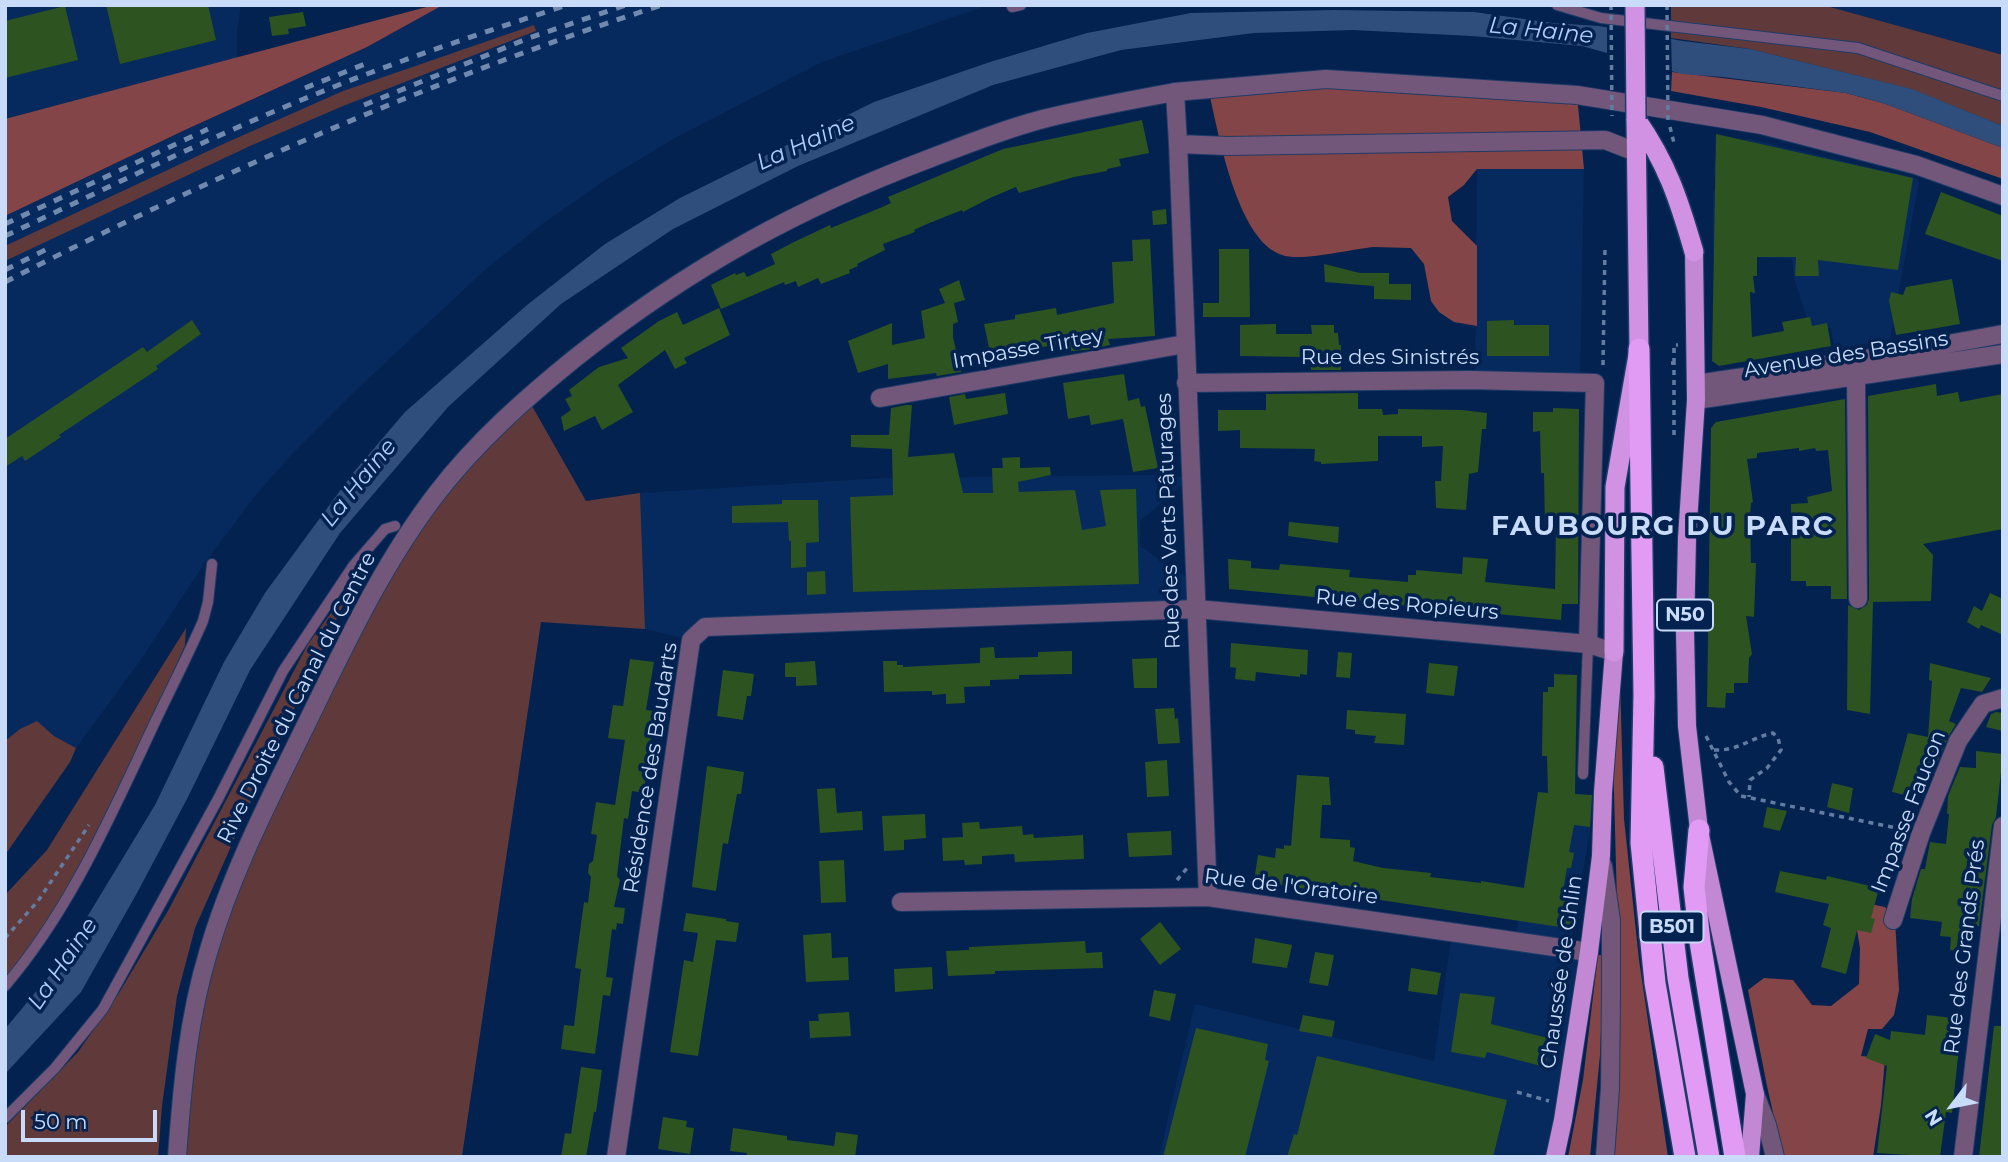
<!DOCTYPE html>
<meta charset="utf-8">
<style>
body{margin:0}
#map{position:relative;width:2008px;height:1162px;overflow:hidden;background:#042250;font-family:Montserrat,sans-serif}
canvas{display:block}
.frame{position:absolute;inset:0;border:7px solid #c8dcf9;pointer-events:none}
.north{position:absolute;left:1917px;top:1071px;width:70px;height:70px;-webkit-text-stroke:5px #042250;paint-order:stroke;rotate:238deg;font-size:19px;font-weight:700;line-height:28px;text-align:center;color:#c8dcf9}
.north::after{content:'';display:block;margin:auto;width:24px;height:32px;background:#c8dcf9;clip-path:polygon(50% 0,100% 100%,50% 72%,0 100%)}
.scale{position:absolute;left:21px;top:1110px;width:136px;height:32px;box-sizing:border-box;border:4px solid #c8dcf9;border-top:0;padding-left:9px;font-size:21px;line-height:24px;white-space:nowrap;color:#c8dcf9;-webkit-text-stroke:5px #042250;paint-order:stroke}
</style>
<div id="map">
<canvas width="2008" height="1162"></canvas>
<div class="frame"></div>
<div class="north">N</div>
<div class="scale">50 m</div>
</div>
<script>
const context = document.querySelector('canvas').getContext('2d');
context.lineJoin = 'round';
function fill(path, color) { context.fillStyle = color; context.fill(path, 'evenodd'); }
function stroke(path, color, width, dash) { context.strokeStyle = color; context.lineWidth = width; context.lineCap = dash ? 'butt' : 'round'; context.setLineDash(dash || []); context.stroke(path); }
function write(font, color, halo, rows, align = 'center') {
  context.font = font + ' Montserrat,sans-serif'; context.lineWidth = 7; context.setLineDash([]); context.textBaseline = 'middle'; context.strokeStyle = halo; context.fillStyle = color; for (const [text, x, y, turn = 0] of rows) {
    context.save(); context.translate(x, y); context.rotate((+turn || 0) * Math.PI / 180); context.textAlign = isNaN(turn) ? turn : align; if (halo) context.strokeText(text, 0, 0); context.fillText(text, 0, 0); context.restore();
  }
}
const built = new Path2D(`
 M5 5H241L237 32V59L5 119Z
 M443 5H989L822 62 675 138 607 179 545 222 487 268 356 390 290 456 254 497 204 564 142 658 76 748 54 736 37 721 20 729 5 741V216L185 130 367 47Z
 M1823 5H2003V55Z
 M1749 139 1916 178 1919 182 1890 339 1834 350 1831 328 1811 331 1794 278 1792 259 1713 255V192L1718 184 1714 174 1715 160 1718 154 1736 141Z
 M1477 169H1584L1580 382 1475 380Z
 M1165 475 1190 478 1140 521V546L1195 583 1196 609 705 627 691 640 645 629 640 493 884 478Z
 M1538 792 1596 795 1570 949 1589 952 1554 1157H1159L1195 1004 1434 1061 1452 932 1515 941Z`);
const green = new Path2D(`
 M1671 5H1823L2003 55V126L1911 89 1750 49 1671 38Z
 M534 25 536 31 343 106 250 146 5 261V246L221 145 343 91Z
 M528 399 586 501 640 493 645 629 541 622 462 1156 177 1157 193 1015 239 866 407 535Z
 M354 582 254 794 195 928 177 996 162 1106 158 1157H5V1127L78 1052 119 993 169 909 308 644Z
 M186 628 185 645 121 792 60 909 5 986V895L47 850Z
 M37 721 54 736 76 748 70 762 5 855V741L20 729Z`);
const forest = new Path2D(`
 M434 5H443L367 47 185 130 5 216V119Z
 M1672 72 1846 93 1886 104 2003 148V179L1870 132 1761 107 1671 91Z
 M1250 84 1577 95 1584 169H1477L1464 185 1448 197 1452 221 1477 246V326L1454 322 1439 312 1431 301 1424 264 1411 248C1399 248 1386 247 1374 247 1351 249 1301 262 1282 255 1236 240 1218 130 1208 88Z
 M1620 680 1624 819 1639 960 1668 1157H1612L1620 1014 1613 755Z
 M1870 904 1885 907 1895 920 1899 990 1894 1015 1882 1029H1868L1861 1056 1885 1058 1881 1105 1873 1157H1783L1767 1086 1748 990 1764 978 1793 980 1812 1005 1831 1006 1859 984 1860 948 1857 930Z
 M1598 955H1604L1600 1055 1590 1157H1568L1583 1080Z`);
const water = new Path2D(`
 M1334 10 1474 12 1553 23 1599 26 1683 41 1750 49 1912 89 2003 126V148L1886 104 1846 93 1723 77 1682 74 1582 46 1472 36 1353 30 1254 33 1121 50 993 85 798 166 673 229 561 304 448 407 340 533 250 670 188 797 137 893 81 992 5 1074V1029L58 965 155 805 224 662 265 593 353 473 405 412 527 305 605 244 680 198 874 102 990 62 1087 33 1191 13Z`);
const pier = new Path2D(`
 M1607 24 1671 35 1672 75 1607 57Z`);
const building = new Path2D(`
 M106 5H208L216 40 120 64Z
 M65 6 78 60 5 78V21Z
 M303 12 306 26 288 29 289 34 272 36 269 17Z
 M1142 120 1149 153 1119 159 1121 166 1107 169V171L1074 177 1019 193 1016 187 990 198 963 212 962 210 927 224 914 230 915 232 883 244 885 250 857 264 858 266 849 270 850 273 821 284 818 278 798 287 796 281 785 285 784 282 721 309 711 285 735 273 736 275 744 272 747 277 775 264 771 254 794 242 830 225 831 228 880 208 891 203 888 197 1003 149Z
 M1716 134 1913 178 1898 270 1818 260 1819 276H1795L1796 257H1757V276H1753L1755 293 1750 292 1752 337 1784 331 1782 322 1810 317 1812 326 1827 323 1831 346 1719 366 1712 361Z
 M1941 192 2003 216V261L1925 234Z
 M1166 209 1167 224 1153 225 1152 211Z
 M1150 239 1155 336 1108 339 1110 345 1086 350 1071 351 1069 342 991 357 984 324 1015 319V315L1056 308 1057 315 1114 303 1112 262 1133 261 1132 240Z
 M1219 249H1249L1250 317H1203V303H1219Z
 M1324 264 1360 273H1389V284H1411V300L1374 299V286L1325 282Z
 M1952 279 1960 324 1896 335 1889 301 1891 292 1903 295 1906 287Z
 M959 280 965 300 954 303 958 322 953 324V337L961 372 937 376 936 373 888 379V364L858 373 848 341 892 323V345L925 338 921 311 945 303 939 289Z
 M719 308 730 335 684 358 687 363 675 369 665 350 618 385 633 412 602 430 595 416 564 431 561 417 571 410 565 399 572 396 569 390 599 367 628 358 621 348 659 321 677 312 683 325Z
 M192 320 201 334 156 366 158 369 59 435 61 437 25 461 22 456 5 467V439L143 347 147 352Z
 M1514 320V325H1549V356H1487V321Z
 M1276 324V334H1312L1311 325H1334V333H1338L1339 345H1341V370H1311V363H1304V357L1240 356V325Z
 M1124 374 1128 401 1139 398 1141 407 1145 406 1158 468 1133 472 1123 419 1091 425 1089 415 1068 419 1063 383Z
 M1936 384 1937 396 1958 392 1960 402 2003 394V529L1923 544 1933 555 1931 601 1873 602 1870 714 1847 710 1848 605 1859 610 1867 605 1869 599 1868 396Z
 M1005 393 1008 414 954 425 949 397 965 394 966 399Z
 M1358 393V409H1382L1383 415 1398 414V409L1462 410 1487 413 1486 429H1482L1478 472 1469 474 1466 510 1436 508 1435 481H1441L1443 446 1422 447V436H1378V461L1321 464V462L1314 461 1315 449 1240 448V430L1218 431V410H1266V394Z
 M1845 399 1847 599H1831V586H1806V581H1791V504L1808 503 1807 497 1832 491 1828 450 1816 451 1815 448 1799 451V448L1757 453V458L1747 459 1753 502 1751 503 1750 517 1751 563H1756L1754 617 1746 616 1752 654 1749 658 1748 683H1734V693H1726L1725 708 1707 707 1711 428 1716 422Z
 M906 405H912L908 457 954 453 963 493H993L992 468H1003L1002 458 1020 457V468L1050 467 1051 475 1018 482 1019 492 1075 490 1082 530 1106 526 1100 490 1136 489 1139 584 853 592 850 497 893 495 892 449 851 447V435H889L891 408Z
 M1553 408 1579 409 1578 604H1562L1561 620 1229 589 1228 559 1251 561V568L1279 570 1280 564 1350 570 1349 577 1408 582V575H1416V570L1462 574 1463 557 1488 559 1485 582 1555 589 1556 528H1545L1544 473H1541L1540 431 1533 432V412H1553Z
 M782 500H818L819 542 806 543V567L791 568V541H789L788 522 732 523V506L782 504Z
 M1289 522 1339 527 1338 543 1288 536Z
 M825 571 826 594 807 595V572Z
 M1990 593 2003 599V635L1981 625 1979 629 1967 622 1974 606 1982 611Z
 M1231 643 1308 650 1307 675 1300 674V677L1256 672 1255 681 1235 679 1236 668 1230 667Z
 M994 647 995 658 1038 657V652L1072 651V674L1019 675V679L990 680V686L964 687 965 703 946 704V694L932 695V691L884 692 883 661H897V665H903V667L980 663V648Z
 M1338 652 1352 653 1350 678 1336 677Z
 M1157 658V688H1134L1132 659Z
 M630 659 654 662 646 710 654 711 644 793 632 791 628 819 624 818 617 876 620 880 614 907 625 908 623 924 617 923 616 930 612 929 606 977 613 978 610 996 603 995 595 1054 561 1049 564 1025 574 1026 581 969 575 968 584 902 588 903 591 877 588 873 589 864 593 861 597 835 591 834 596 802 615 805 625 740 608 738 613 705 623 706Z
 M815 661 817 685 796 686V677H785V663Z
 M1429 663 1458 666 1454 696 1426 693Z
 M1930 663 1991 678 1982 692 1961 688 1949 721 1956 724 1948 737 1926 790 1920 788 1917 798 1892 792 1908 733 1928 737 1932 681 1929 680Z
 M723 670 754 674 751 696H747L743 720 717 716Z
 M1554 674 1577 675 1575 794 1592 795 1590 827 1574 825 1569 852 1574 853 1571 868H1567L1562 896 1578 898 1573 929 1254 881 1258 855 1275 858 1276 848 1284 849V845L1291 846 1297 775 1329 777 1331 805H1322L1320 838 1350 840V847L1355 848 1353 861 1383 868 1431 873 1430 877 1481 883V881L1524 888 1538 792 1548 793 1547 756H1542L1543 692H1548V687H1554Z
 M1174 708 1175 719 1178 718 1180 743 1158 744 1155 709Z
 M1347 710 1406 714 1404 745 1374 743 1376 736 1355 734V730L1346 729Z
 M1996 712 2003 713V731L1986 727 1991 714Z
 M1976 751 2003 754 1996 817 1992 825 1979 926H1972L1969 953 1950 950 1951 937 1940 936 1942 922 1910 918 1912 899 1921 869H1925L1930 842 1946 844 1949 814H1947L1948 796 1960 767 1976 768Z
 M1167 760 1169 796 1147 797 1145 762Z
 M707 766 744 772 741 794H737L728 844 723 843 716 891 692 887Z
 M1832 783 1853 788 1849 813 1827 807Z
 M835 788 837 813 862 811 863 830 820 833 817 789Z
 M1767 807 1787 811 1780 831 1763 827Z
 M925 814 926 838 904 840V850L884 851 882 816Z
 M979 822 980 829 1022 826 1023 835 1033 834 1034 838 1083 835 1084 859 1015 862 1014 854 982 856V864L965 865 964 860 943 861 942 838 963 837 962 823Z
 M1171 831 1172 855 1129 857 1127 833Z
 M844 860 846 902 821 903 819 861Z
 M1780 871 1826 880 1827 876 1879 888 1871 918 1875 919 1871 933 1857 930 1846 974 1821 967 1831 928 1823 925 1829 904 1775 892Z
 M686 913 726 919V921L739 923 736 942 716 940 698 1056 670 1052 684 960 693 962 698 933 683 931Z
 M1160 922 1181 949 1160 965 1140 939Z
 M831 933 832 958 848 957 849 980 806 982 803 935Z
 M1255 938 1292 945 1287 968 1252 963Z
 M1085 941 1086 953 1102 952 1103 968 995 971V974L948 976 946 951 969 950V947Z
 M1315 952 1334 955 1328 986 1309 983Z
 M932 967 933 989 895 992 894 969Z
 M1411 968 1441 973 1437 995 1408 991Z
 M1154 990 1176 994 1170 1021 1149 1016Z
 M1460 993 1495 997 1491 1024 1552 1039 1545 1067 1487 1052 1485 1058 1451 1052Z
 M849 1012 851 1036 810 1038 809 1021H819L818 1014Z
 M1303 1015 1335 1021 1332 1037 1299 1031Z
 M1927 1015 1962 1019 1952 1113 1946 1112 1940 1157 1877 1153 1887 1066 1866 1058 1875 1034 1890 1040 1891 1031 1925 1035Z
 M1994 1026H2003V1157H1979Z
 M1196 1028 1268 1044 1265 1060 1269 1061 1245 1157H1163Z
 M1317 1056 1507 1100 1493 1157H1287L1294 1134 1297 1135Z
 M581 1067 602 1070 596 1112H594L586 1157H561L565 1133 571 1134Z
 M663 1117 687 1121 686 1127 694 1128 690 1154 658 1149Z
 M733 1128 787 1136V1140L834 1146 836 1132 858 1135 855 1157H746L747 1153 730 1151Z`);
const path = new Path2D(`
 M1670 127 1674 143
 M1671 363H1674V435
 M1674 363V345H1678
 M1603 365 1605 247
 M1706 736 1729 782 1741 796 1906 830
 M1714 750C1739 751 1750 738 1773 733L1778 738 1781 750 1767 768 1750 780 1749 797
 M1177 880 1188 867
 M5 938 38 901 89 825
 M1517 1092 1549 1101`);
const service = new Path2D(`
 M1557 5 1601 18 1858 48 2003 96
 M1012 7 1021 5
 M1583 774 1588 644
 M5 986C68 912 107 824 148 737 166 698 186 660 203 621L208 602 212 564
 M5 1118 55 1068 103 1009 218 799 283 671 353 566 385 529 395 526`);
const minor = new Path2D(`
 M1175 92 1326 79 1577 95 1762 125 1916 165 2003 196
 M1178 144 1208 897
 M1856 376 1858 599
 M1186 383 1470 380 1595 383 1588 644
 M1696 384 1854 361 2003 334
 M880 398 1185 344
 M1696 400 2003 354
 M901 902 1208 897 1589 952
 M1893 920 1921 833 1958 741 1983 704 2003 698
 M616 1157 691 640 705 627 1196 609 1588 644 1614 652
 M1963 1157 2003 826`);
const tertiary = new Path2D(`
 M1603 866 1611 920V995L1610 1088 1605 1157
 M1755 1094 1767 1125 1775 1157
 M177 1157C182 1088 188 1019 208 953 230 877 266 806 301 735 342 652 380 567 437 493 477 441 528 396 579 355 691 267 798 208 931 158 967 144 1005 129 1043 119 1087 108 1131 100 1175 92L1178 144 1228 146 1605 140 1636 152`);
const primary = new Path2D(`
 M1694 252 1696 400 1687 538 1685 631 1687 726 1699 830 1755 1094 1750 1157
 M1555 1157 1563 1120 1589 952 1601 856 1603 792 1614 652`);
const trunk = new Path2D(`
 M1636 119C1667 163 1679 200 1694 252
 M1614 652 1615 487 1639 349 1636 119`);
const motorway = new Path2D(`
 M1639 349 1644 695 1641 843 1655 983 1685 1157
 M1653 767 1678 978 1709 1157
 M1699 830 1694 887 1700 942 1735 1157`);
const rail = new Path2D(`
 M305 88 370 62
 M364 105 529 38 626 5
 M5 224 208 129
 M5 236C116 184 226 129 341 84 415 55 491 30 567 5
 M5 270 49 248
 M5 282C216 174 436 78 662 5`);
const pathBridge = new Path2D(`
 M1611 5 1612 116
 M1667 5 1668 122`);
const trunkBridge = new Path2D(`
 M1635 5 1636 119`);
const shields = [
 [1685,615,56],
 [1672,927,63]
];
const shieldNames = [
 ["N50",1685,615],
 ["B501",1672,927]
];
const streetNames = [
 ["Impasse Tirtey",1028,349,-10],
 ["Avenue des Bassins",1846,355,-9],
 ["Rue des Sinistrés",1390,358],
 ["Rue des Verts Pâturages",1169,521,-92],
 ["Rue des Ropieurs",1407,605,5],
 ["Rive Droite du Canal du Centre",297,698,-63],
 ["Résidence des Baudarts",651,768,-81],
 ["Impasse Faucon",1909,812,-69],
 ["Rue de l'Oratoire",1291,887,7],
 ["Rue des Grands Prés",1965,947,-83],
 ["Chaussée de Ghlin",1562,972,-82]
];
const waterNames = [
 ["La Haine",1541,31,6],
 ["La Haine",806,143,-24],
 ["La Haine",359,483,-51],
 ["La Haine",63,964,-56]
];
const districtNames = [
 ["FAUBOURG DU PARC",1663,527]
];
fill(built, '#062a5e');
fill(green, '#603a3b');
fill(forest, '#834547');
fill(water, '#304e7c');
fill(pier, '#042250');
fill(building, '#2c5320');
stroke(service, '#1f3c68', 12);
stroke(minor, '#1f3c68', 20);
stroke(tertiary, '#1f3c68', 20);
stroke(primary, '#1f3c68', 20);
stroke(trunk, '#1f3c68', 22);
stroke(motorway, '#1f3c68', 24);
stroke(path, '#637ca2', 3.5, [5, 5]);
stroke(service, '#73577b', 10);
stroke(minor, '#73577b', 18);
stroke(tertiary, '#73577b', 18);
stroke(primary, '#c288d3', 18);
stroke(trunk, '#d292e4', 19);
stroke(motorway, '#e29bf5', 21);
stroke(rail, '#7089ad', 5, [9, 9]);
stroke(trunkBridge, '#1f3c68', 22, []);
stroke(pathBridge, '#637ca2', 3.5, [5, 5]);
stroke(trunkBridge, '#d292e4', 19);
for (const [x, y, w] of shields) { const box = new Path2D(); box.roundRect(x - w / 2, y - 15.5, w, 31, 5); context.fillStyle = '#042250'; context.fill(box); stroke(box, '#c8dcf9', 2); }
write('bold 19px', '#c8dcf9', null, shieldNames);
write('21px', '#c8dcf9', '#042250', streetNames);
write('italic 23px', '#b1cefa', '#042250', waterNames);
context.letterSpacing = '2px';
write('bold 28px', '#c8dcf9', '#042250', districtNames);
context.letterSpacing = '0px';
</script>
